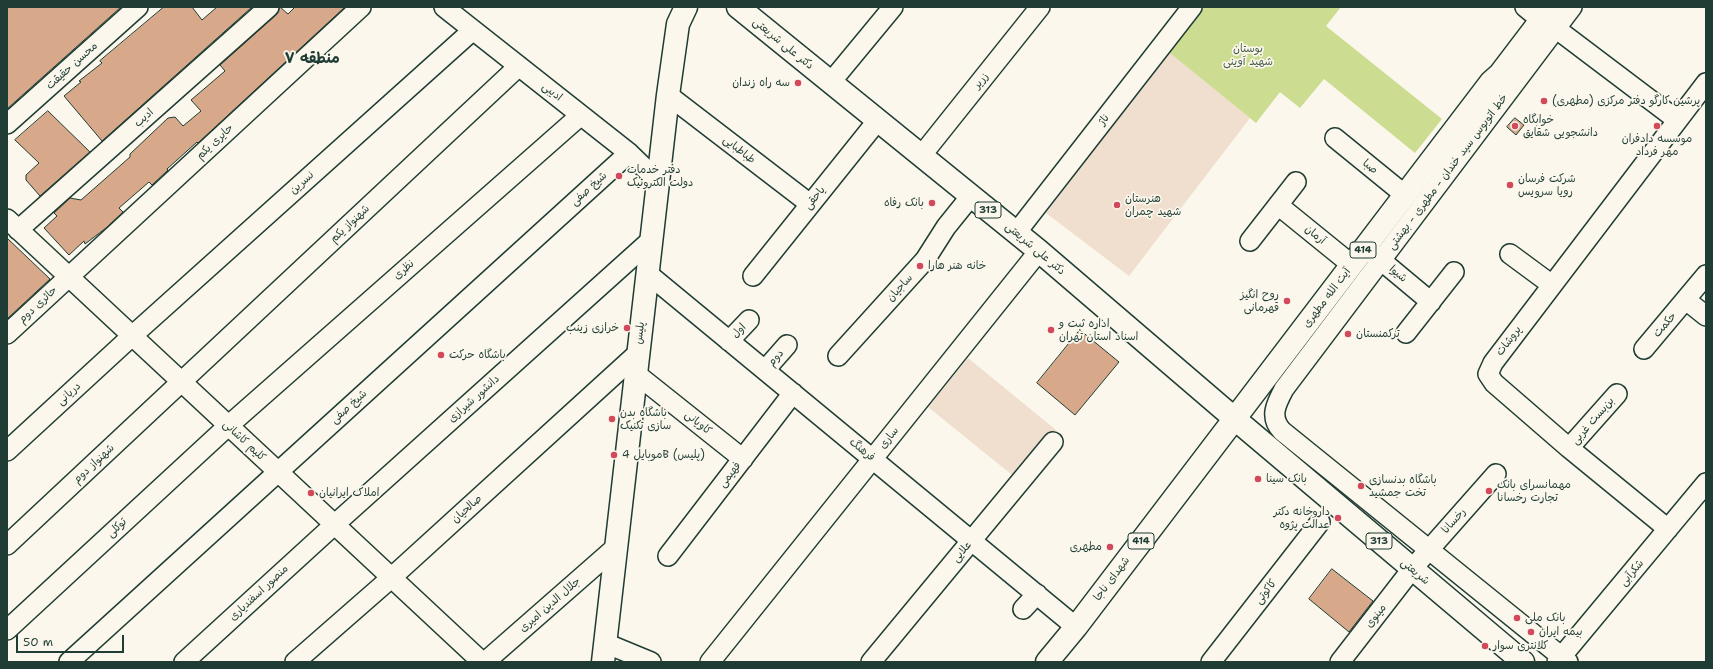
<!DOCTYPE html>
<meta charset="utf-8">
<style>
body{margin:0}
#map{position:relative;width:1713px;height:669px;overflow:hidden;background:#fbf7ec;font-family:"Shantell Sans",sans-serif}
canvas{display:block}
.frame{position:absolute;inset:0;border:8px solid #1f3d34;pointer-events:none}
.scale{position:absolute;left:16px;top:635px;width:108px;height:18px;box-sizing:border-box;border:2px solid #1f3d34;border-top:0;padding-left:5px;font-size:12px;line-height:14px;white-space:nowrap;color:#1f3d34;-webkit-text-stroke:3px #fbf7ec;paint-order:stroke}
</style>
<div id="map">
<canvas width="1713" height="669"></canvas>
<div class="frame"></div>
<div class="scale">50 m</div>
</div>
<script>
const context = document.querySelector('canvas').getContext('2d');
context.lineJoin = 'round';
function fill(path, color) { context.fillStyle = color; context.fill(path, 'evenodd'); }
function stroke(path, color, width, dash) { context.strokeStyle = color; context.lineWidth = width; context.lineCap = dash ? 'butt' : 'round'; context.setLineDash(dash || []); context.stroke(path); }
function write(font, color, halo, rows, align = 'center') {
  context.font = font + ' "Shantell Sans","Playpen Sans Arabic",sans-serif'; context.lineWidth = 3.5; context.setLineDash([]); context.textBaseline = 'middle'; context.strokeStyle = halo; context.fillStyle = color; for (const [text, x, y, turn = 0] of rows) {
    context.save(); context.translate(x, y); context.rotate((+turn || 0) * Math.PI / 180); context.textAlign = isNaN(turn) ? turn : align; if (halo) context.strokeText(text, 0, 0); context.fillText(text, 0, 0); context.restore();
  }
}
const built = new Path2D(`
 M1169 52 1250 118 1129 276 1046 213Z
 M968 358 1056 430 1017 479 928 407Z`);
const green = new Path2D(`
 M1199 7H1341L1326 26 1442 119 1415 153 1324 79 1300 108 1280 92 1256 123 1165 49Z`);
const building = new Path2D(`
 M7 7H121L7 109Z
 M164 7H192L202 20 217 7H252L102 141 64 96 81 82 79 81 102 63 100 61Z
 M280 7 288 14 295 7H345L198 143 197 142 167 169 168 170 152 185 149 182 119 208 123 212 106 228 85 244 84 241 69 255 44 228 57 216 54 213 70 198 81 200 130 157V154L168 118 175 117 183 126 201 111 191 100 225 71 220 65 276 15Z
 M48 111 90 152 40 196 26 180V175L39 163 15 140Z
 M1515 118 1524 125 1516 135 1507 127Z
 M7 238 50 279 7 319Z
 M1080 330 1119 362 1075 415 1037 383Z
 M1332 569 1373 601 1349 632 1309 599Z`);
const minor = new Path2D(`
 M444 7 629 153 658 181
 M1525 7 1536 16
 M1546 21 1677 120
 M831 82 893 7
 M668 95 810 204
 M7 124 138 7
 M1335 138 1405 195
 M921 156 1040 7
 M1278 205 1352 265
 M7 219 482 662
 M18 230 269 7
 M1016 233 1192 7
 M1250 241 1296 182
 M1371 252 1431 302
 M1510 254 1552 285
 M647 273 1076 627
 M753 276 878 120
 M1686 300 1706 316
 M1406 333 1454 272
 M7 334 361 7
 M729 341 749 320
 M1644 349 1706 275
 M838 356 925 260 946 227 971 196
 M765 370 787 345
 M635 373 743 459
 M1569 448 1617 394
 M7 451 132 336 473 30
 M1668 529 1569 448 1494 383 1488 374 1493 363 1706 83
 M7 545 519 66
 M668 556 793 393
 M1023 609 1037 594
 M7 630 228 426 581 115
 M605 643 651 662
 M69 662 629 153
 M184 662 334 525 650 241
 M295 662 391 578 637 354
 M485 662 615 548
 M710 662 1039 251
 M871 662 1053 442
 M1211 662 1320 522
 M1340 662 1412 569 1496 474
 M1557 662 1706 483
 M1568 662 1282 431C1269 417 1276 404 1284 389L1572 7`);
const major = new Path2D(`
 M738 7 1039 251 1235 419 1523 662
 M603 662 668 95 678 24 686 7
 M1047 662 1076 627 1491 82 1500 74 1551 7`);
const markers = [
 [798,83,4,"#d1495b"],
 [1544,101,4,"#d1495b"],
 [1515,126,4,"#d1495b"],
 [1657,126,4,"#d1495b"],
 [619,176,4,"#d1495b"],
 [1510,185,4,"#d1495b"],
 [932,203,4,"#d1495b"],
 [1117,205,4,"#d1495b"],
 [920,266,4,"#d1495b"],
 [1287,301,4,"#d1495b"],
 [627,328,4,"#d1495b"],
 [1051,330,4,"#d1495b"],
 [1348,334,4,"#d1495b"],
 [441,355,4,"#d1495b"],
 [612,419,4,"#d1495b"],
 [614,455,4,"#d1495b"],
 [1258,479,4,"#d1495b"],
 [1361,486,4,"#d1495b"],
 [1489,491,4,"#d1495b"],
 [311,493,4,"#d1495b"],
 [1338,518,4,"#d1495b"],
 [1110,547,4,"#d1495b"],
 [1517,618,4,"#d1495b"],
 [1531,632,4,"#d1495b"],
 [1485,646,4,"#d1495b"]
];
const shields = [
 [988,210,26],
 [1363,250,26],
 [1141,541,26],
 [1379,541,26]
];
const shieldNames = [
 ["313",988,210],
 ["414",1363,250],
 ["414",1141,541],
 ["313",1379,541]
];
const streetNames = [
 ["دکتر علی شریعتی",783,44,39],
 ["محسن حقیقت",72,66,-42],
 ["زریر",981,81,-51],
 ["ادیبی",552,92,38],
 ["ادیب",144,118,-42],
 ["ناژ",1104,120,-52],
 ["حایری یکم",215,142,-43],
 ["طباطبایی",739,150,38],
 ["صبا",1370,167,39],
 ["خط اتوبوس سید خندان - مطهری - بهشتی",1448,172,-53],
 ["نسرین",302,183,-42],
 ["شیخ صفی",589,189,-42],
 ["یاحقی",815,198,-51],
 ["شهنواز یکم",350,224,-43],
 ["آرمان",1315,235,39],
 ["دکتر علی شریعتی",1035,249,40],
 ["نظری",404,270,-41],
 ["شیوا",1398,274,40],
 ["ساجیان",900,288,-48],
 ["آیت الله مطهری",1327,298,-53],
 ["حائری دوم",38,305,-43],
 ["حکمت",1665,325,-49],
 ["اول",739,331,-46],
 ["پلیس",640,333,-83],
 ["پروشات",1509,341,-53],
 ["دوم",776,358,-49],
 ["دریانی",69,394,-43],
 ["دانشور شیرازی",474,399,-42],
 ["شیخ صفی",349,407,-42],
 ["بن‌بست غربی",1593,421,-49],
 ["کاویانی",698,423,39],
 ["ساری",889,438,-51],
 ["کلیم کاشانی",244,441,43],
 ["فرهنگ",862,450,39],
 ["شهنواز دوم",94,464,-43],
 ["فهیمی",730,475,-52],
 ["صالحیان",467,509,-42],
 ["رخسانا",1454,521,-48],
 ["توکلی",117,528,-43],
 ["علایی",962,552,-50],
 ["شریعتی",1415,572,40],
 ["شکرآبی",1632,573,-50],
 ["شهدای ناجا",1112,579,-53],
 ["کاکوتی",1266,592,-52],
 ["منصور اسفندیاری",259,593,-43],
 ["جلال الدین امیری",550,605,-41],
 ["مینوی",1376,616,-52]
];
const parkNames = [
 ["بوستان",1248,49],
 ["شهید آوینی",1248,62]
];
const poiNames = [
 ["سه راه زندان",790,83,"right"],
 ["پرشین کارگو دفتر مرکزی (مطهری)",1552,101],
 ["خوابگاه",1523,120],
 ["دانشجویی شقایق",1523,133],
 ["موسسه دادفران",1657,139,"center"],
 ["مهر فرداد",1657,152,"center"],
 ["دفتر خدمات",627,170],
 ["دولت الکترونیک",627,183],
 ["شرکت فرسان",1518,179],
 ["رویا سرویس",1518,192],
 ["هنرستان",1125,199],
 ["شهید چمران",1125,212],
 ["بانک رفاه",924,203,"right"],
 ["خانه هنر هارا",928,266],
 ["روح انگیز",1279,295,"right"],
 ["قهرمانی",1279,308,"right"],
 ["اداره ثبت و",1059,324],
 ["اسناد استان تهران",1059,337],
 ["خرازی زینب",619,328,"right"],
 ["ترکمنستان",1356,334],
 ["باشگاه حرکت",449,355],
 ["باشگاه بدن",620,413],
 ["سازی تکنیک",620,426],
 ["موبایل 4B (پلیس)",622,455],
 ["بانک سینا",1266,479],
 ["باشگاه بدنسازى",1369,480],
 ["تخت جمشيد",1369,493],
 ["مهمانسرای بانک",1497,485],
 ["تجارت رخسانا",1497,498],
 ["املاک ایرانیان",319,493],
 ["داروخانه دکتر",1330,512,"right"],
 ["عدالت پژوه",1330,525,"right"],
 ["مطهری",1102,547,"right"],
 ["بانک ملی",1525,618],
 ["بیمه ایران",1539,632],
 ["کلانتری سوار",1493,646]
];
const districtNames = [
 ["منطقه ۷",312,59]
];
fill(built, '#f0dfce');
fill(green, '#ccdd91');
fill(building, '#d7a889');
stroke(building, '#1f3d34', 1);
stroke(minor, '#1f3d34', 22);
stroke(major, '#1f3d34', 25);
stroke(minor, '#fbf7ec', 19);
stroke(major, '#fbf7ec', 22);
for (const [x, y, r, color] of markers) { const dot = new Path2D(); dot.arc(x, y, r, 0, 2 * Math.PI); context.fillStyle = color; context.fill(dot); stroke(dot, '#fbf7ec', 1.5); }
for (const [x, y, w] of shields) { const box = new Path2D(); box.roundRect(x - w / 2, y - 8, w, 16, 3); context.fillStyle = '#fbf7ec'; context.fill(box); stroke(box, '#1f3d34', 1); }
write('bold 10px', '#1f3d34', null, shieldNames);
write('11px', '#1f3d34', '#fbf7ec', streetNames);
write('11px', '#425d47', '#fbf7ec', parkNames);
write('11px', '#1f3d34', '#fbf7ec', poiNames, 'left');
write('bold 15px', '#1f3d34', '#fbf7ec', districtNames);
</script>
